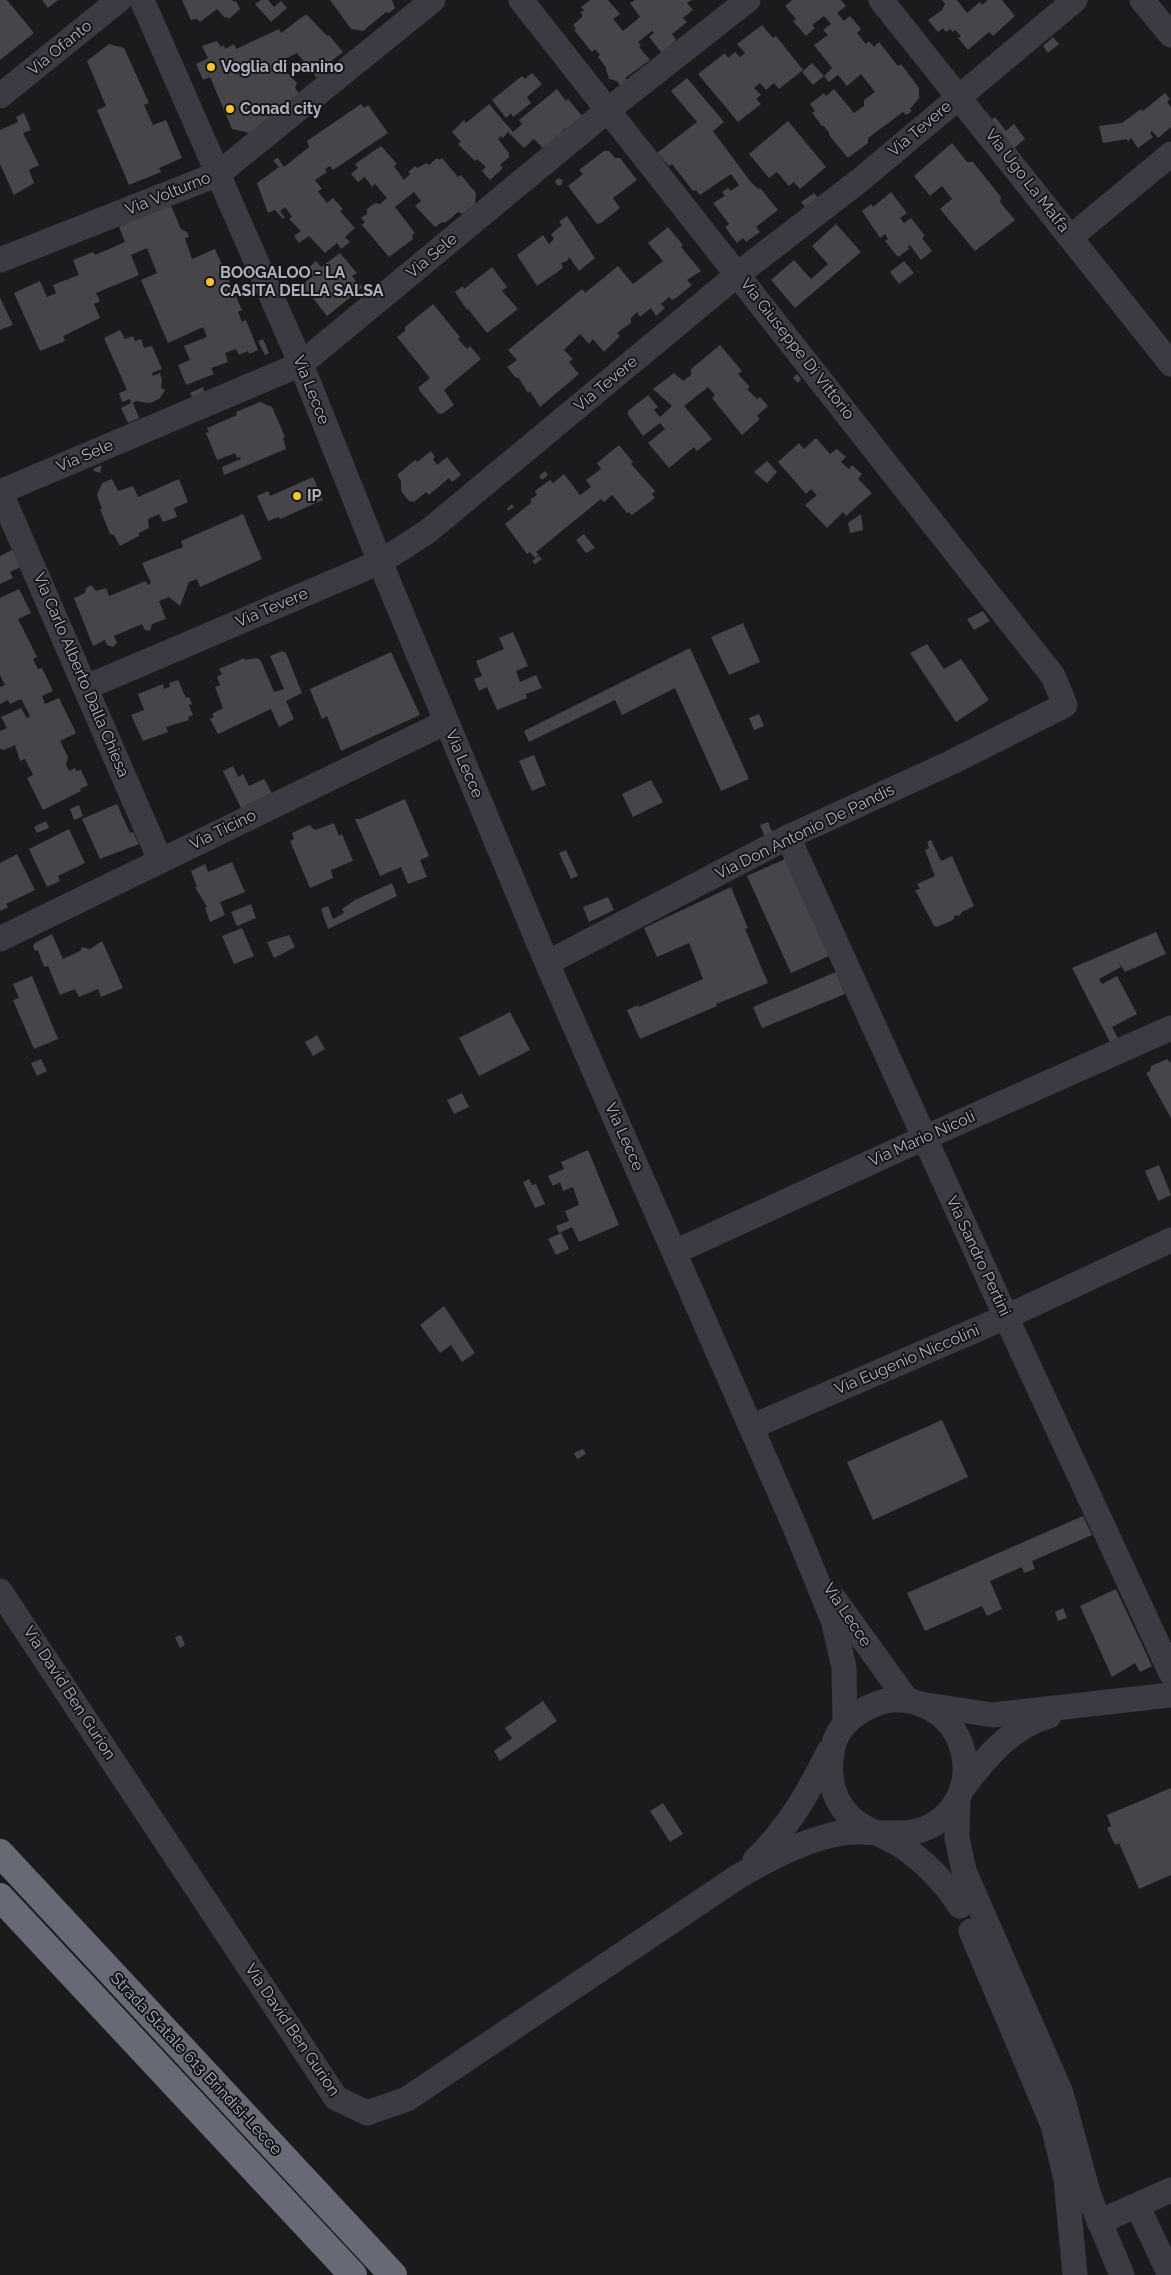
<!DOCTYPE html>
<style>
body{margin:0}
canvas{display:block;background:#1b1a1d}
</style>
<canvas width="1171" height="2275"></canvas>
<script>
const context = document.querySelector('canvas').getContext('2d');
context.lineJoin = 'round';
function fill(path, color) { context.fillStyle = color; context.fill(path, 'evenodd'); }
function stroke(path, color, width, dash) { context.strokeStyle = color; context.lineWidth = width; context.lineCap = dash ? 'butt' : 'round'; context.setLineDash(dash || []); context.stroke(path); }
function write(font, color, halo, rows, align = 'center') {
  context.font = font + ' Raleway,sans-serif'; context.lineWidth = 4; context.setLineDash([]); context.textBaseline = 'middle'; context.strokeStyle = halo; context.fillStyle = color; for (const [text, x, y, turn = 0] of rows) {
    context.save(); context.translate(x, y); context.rotate((+turn || 0) * Math.PI / 180); context.textAlign = isNaN(turn) ? turn : align; if (halo) context.strokeText(text, 0, 0); context.fillText(text, 0, 0); context.restore();
  }
}
const building = new Path2D(`
 M0 0H7L34 33 0 60Z
 M42 0H58L48 8Z
 M182 0H232L234 2 236 1 240 9 229 19 226 17 225 18 217 9 200 22 197 19 191 20Z
 M261 0H268L274 7 281 1 287 8 271 22 255 4Z
 M330 0H392L395 8 389 13 386 12 363 31 351 29Z
 M590 0H608L620 14 613 19 623 31 640 17 630 3 635 0H692L687 3 693 10 683 18 687 22 672 34 676 40 662 53 649 37 654 33 652 31 638 42 641 45 639 47 650 60 625 78 628 81 621 87 617 81 609 79 605 66 598 57 600 55 595 49 592 52 574 30 576 29 573 25 583 16 580 13 584 10 581 7Z
 M792 0H841L846 6 837 13 844 21 850 16 861 29 857 33 866 44 869 41 874 47 879 42 898 66 901 64 919 88V98L910 109 912 111 906 115 903 112 872 135 868 138V143L849 157H847L829 135V133L824 126H822L812 113 815 111 810 104 824 93 826 96 834 89 854 113 864 106V100L875 92 861 74 847 86 838 75 829 82 824 76 832 68 814 45 828 35 823 30 831 24 824 16 812 25 815 28 806 36 793 21 796 19 785 6Z
 M942 0H957L967 13 980 2 982 5 988 0H1002L1015 16 993 36 989 32 968 50 958 38 961 36 955 30 953 32 950 29 946 32 943 28 938 32 928 20 942 10 945 4Z
 M305 15H307L327 36 329 35 343 52 326 65 328 68 317 78 297 53 281 61 276 64 285 70 297 83 295 88 302 96 259 135 232 129 210 77 203 80 196 64 208 58 202 46 217 41 221 47 224 45 225 49 234 44 236 49 279 29 281 33Z
 M762 25 773 38 776 36 803 70 779 89 774 83 766 90 760 83 754 88 761 95 756 99 761 104 738 122 698 74 725 53 728 58 735 52 740 57 745 53 737 44Z
 M1053 37 1059 44 1048 53 1043 46Z
 M109 44 124 48 149 103 144 105 153 125 166 120 182 158 159 168 161 172 129 185 97 110 106 106 87 61Z
 M812 63 824 76 813 85 802 72Z
 M532 73 542 84 527 97 531 103 513 117 511 113 506 118 492 100 522 76 525 79Z
 M687 78 724 122 713 131 750 181 758 189 760 188 778 210 756 227 760 232 746 242 743 238 737 243 725 227 729 224 713 203 725 196 722 192 728 188 731 191 739 185 731 174 700 195 696 190 693 191 672 164 669 166 657 153 697 122 671 91Z
 M557 89 566 101 568 99 583 117 568 132 565 128 562 131 565 134 545 150 534 139 524 148 508 132 503 138 501 136 498 139 509 153V157L500 165 503 168 490 180 482 171 486 167 477 159 475 161 458 144 461 142 452 132 464 120 466 123 489 104 513 132 522 124 519 120Z
 M1165 93 1170 99 1167 102 1171 107V127L1158 138 1152 131 1150 133 1153 137 1138 148 1131 138 1128 142 1127 139 1103 143 1099 126 1122 123 1141 109 1143 111Z
 M361 104 364 108 368 105 388 133 333 170 330 166 325 169 327 172 315 180 322 189 318 191 319 193 327 203 333 198 343 209 340 211 355 228 345 237 350 242 341 249 337 243 325 253 309 236 299 243 294 236 301 231 289 219 292 217 285 207 280 211 285 218 283 219 275 210 268 213 257 183 279 167 273 160 278 158 284 167 309 147 307 141Z
 M24 113 31 130 23 133 39 165 29 170 34 183 14 195 0 164V130L18 122 16 117Z
 M995 117 1006 131 1014 124 1025 139 1013 149 989 121Z
 M788 121 826 167 800 189 794 182 789 186 777 172 769 178 749 154Z
 M952 143 967 162H973L1001 197 1000 202 1015 220 975 251 940 209 952 199 942 186 930 196 914 176Z
 M381 146 397 164 394 166 404 180 410 174 408 172 415 166 417 168 427 163 429 165 437 158 439 160 442 158 458 177 461 175 476 193 475 204 462 214 458 212 445 223 442 222 435 227 415 206 421 201 414 192 395 207 415 233 412 235 413 239 389 257 362 225 365 222 361 218 367 214V209L375 203 380 204 387 198 375 184 372 187 365 177 358 182 351 174 358 168 355 164Z
 M604 151H609L615 158H620L637 180 613 198 620 208 601 223 597 224 568 186 583 174 579 170Z
 M555.5 182a3.5 3.5 0 1 1 7 0a3.5 3.5 0 1 1-7 0Z
 M891 192 907 213 900 218 904 223 911 218 925 236 922 238 932 251 921 260 910 245 908 247 909 249 898 257 885 241 888 239 885 234 880 238 862 211 871 204 873 207Z
 M814 193 818 198 805 207 801 202Z
 M171 206 181 229 187 232 189 237 185 238 192 259 215 249 242 310 238 312 242 322 246 320 258 350 249 354 248 351 239 355 236 349 225 353 228 362 211 368 214 374 186 385 178 365 190 360 184 346 207 337 203 327 168 343 141 280 157 273 147 248 131 255 139 275 96 293 100 301 94 304 100 318 63 336 65 341 40 351 14 293 40 281 47 297 56 293 53 285 79 275 73 260 93 252 95 255 125 242 119 227 128 223 127 220Z
 M567 216 595 258 579 271 569 257 567 261 561 263 563 268 537 286 517 255 543 235 549 244 554 239 551 234 562 225 559 222Z
 M836 224 861 252 795 308 771 280 794 260 811 279 828 264 812 246Z
 M668 227 683 245 681 247 701 271 687 280 692 285 676 298 672 300 669 297 661 304 665 308 656 316 651 308 640 317 637 312 631 318V323L617 333 620 336 604 352 593 339 589 344 580 334 564 350 573 359 569 362 579 374 540 407 530 391 528 393 518 377 516 378 507 367 517 360 508 350 582 289 585 293 618 266 633 284 663 261 648 243Z
 M340 253 357 273 352 276 359 286 360 284 363 287 327 316 309 293 303 290V284L313 276 308 268 316 261 321 267Z
 M904 261 914 273 899 284 890 272Z
 M492 267 507 287 502 291 518 309 487 333 468 309 467 310 455 292 463 286 464 289Z
 M0 298 13 325 0 330Z
 M433 304 460 337 458 339 467 349 470 346 481 359 444 390 454 405 442 414 438 413 419 390V387L430 378 397 337 405 331V327Z
 M120 330 125 339 133 336 135 341 141 339 144 348 152 346 162 369 152 373 153 376 160 373 162 380 161 388 165 390 160 398 153 402 147 403 136 401 133 403 139 418 128 423 121 408 131 403 130 399 122 402 119 393 127 390 104 338Z
 M263 339 269 353 265 355 258 341Z
 M720 345 742 371 738 374 750 387 747 389 757 399 760 397 768 406 757 416 760 419 742 435 712 398 715 395 708 387 684 406 712 439 697 451 694 447 669 468 648 443 665 429 660 423 643 436 628 415V411L648 395 658 407 654 410 660 417 672 406 653 389 674 373 683 381 691 375V369Z
 M797 374 801 379 798 383 793 378Z
 M203 387 204 392 192 397 190 393Z
 M260 402 272 407 285 437 283 438 286 449 224 475 222 467 241 459 240 457 237 458 235 453 217 460 206 433 209 432 207 428 237 415 236 412Z
 M816 438 830 454 837 449 846 457 841 462 849 469 852 465 862 474 858 479 872 493 846 516 843 512 827 528 805 505 817 495 811 489 806 494 778 462 799 443 804 449Z
 M619 445 633 462 631 464 655 491 652 494 655 498 632 515 629 512 627 513 612 495 604 502 601 499 536 552 539 555 535 558 530 552 527 554 505 524 532 502 530 500 537 495 535 491 550 480 553 483 564 474 580 495 591 487 586 480 601 469 597 463Z
 M431 451 435 457 433 459 437 465 447 457 461 475 452 482 449 478 429 495 426 492 414 502 409 501 401 491V481L397 475 415 460 417 462Z
 M767 461 777 472 767 483 754 472Z
 M102 465 100 473 94 471 93 469Z
 M545 471 548 475 542 480 539 476Z
 M313 477 323 500 280 519 279 517 268 521 257 496 268 491 270 496Z
 M112 479 118 491 133 486 138 497 179 479 188 502 174 508 177 517 163 522 159 514 148 519 149 528 139 533V536L120 546 114 535 110 534 100 509H102L97 495 102 483Z
 M512 504 514 507 508 511 507 509Z
 M243 514 262 559 200 587 197 579 189 582 180 606 169 597 159 601 166 619 152 624 150 631 145 630 142 624 114 636 117 643 113 647 107 645 105 640 93 646 74 598 85 593 86 588 91 585 96 591 106 588 109 596 146 581 148 585 151 583 142 563 183 547 181 541Z
 M861 514 863 530 850 533 848 523Z
 M584 534 595 548 586 553 576 540Z
 M14 549 23 566 10 572 13 578 0 584V556Z
 M539 556 542 559 535 564 532 561Z
 M19 589 31 613 18 619 37 657 33 659 38 669 42 668 53 691 42 696 45 704 59 698 76 733 60 741 68 757 66 765 69 771 75 768 76 771 81 770 88 785 80 789 81 791 43 810 27 778 33 775 25 759 20 761 15 745 4 750 0 749V731L7 728 1 717 21 708 27 718 30 716 21 699 10 704 8 700 0 704V687L5 685 0 675V598Z
 M983 611 990 621 974 630 967 619Z
 M743 623 760 662 729 675 711 637Z
 M513 632 528 666 516 671 520 682 536 675 542 688 526 694 527 698 497 710 487 687 479 691 474 679 482 676 476 661 504 649 499 638Z
 M927 644 944 669 961 659 989 700 956 722 910 653Z
 M690 648 749 779 721 791 675 688 622 715 615 700 529 742 524 731Z
 M282 651 286 653 302 693 286 701 294 719 279 727 271 709 218 734 210 719 214 717 212 714 223 708 215 687 220 685 217 677 222 674 219 669 244 658 245 660 257 658 261 661 274 692 284 689 270 656Z
 M391 652 420 715 341 751 327 716 322 719 310 689Z
 M178 680 186 698 189 697 192 704 189 705 193 715 188 717 189 720 166 727 168 732 143 741 131 715 144 710 138 694 163 684 164 689 170 687 169 683Z
 M759 714 764 726 754 730 749 718Z
 M534 755 546 785 532 791 519 761Z
 M233 766 238 777 243 774 249 786 264 779 272 793 241 808 223 771Z
 M651 780 663 802 633 817 622 794Z
 M405 799 429 856 420 860 427 877 408 884 401 867 380 876 355 819H360Z
 M117 804 130 833 133 832 139 844 100 859 82 819Z
 M79 805 83 816 74 820 70 809Z
 M46 821 49 828 37 833 34 827Z
 M768 822 773 834 765 837 760 825Z
 M334 823 339 836 342 834 353 861 331 870 333 878 310 888 290 841 294 839 292 833 309 825 315 830Z
 M69 829 85 863 58 876 60 881 47 887 29 849Z
 M931 840 941 861 952 856 974 906 962 912 959 916 955 915 953 920 937 927 934 926 915 890 920 889 917 884 935 876 925 850 929 848 927 842Z
 M566 850 578 876 571 879 559 853Z
 M17 854 35 890 6 904 8 907 0 911V863Z
 M785 859 829 956 791 973 747 876Z
 M232 862 245 892 220 902 225 915 210 922 205 908 207 907 195 887H197L191 871 205 864 208 872Z
 M392 883 397 896 328 929 321 909 328 906 333 919 344 913 342 909 355 900Z
 M731 887 748 928 745 929 768 983 716 1004 717 1006 640 1039 627 1010 638 1005 639 1007 703 979 689 943 657 957 644 928Z
 M608 897 614 910 589 922 583 907Z
 M251 904 256 918 237 926 231 912Z
 M242 928 254 956 234 964 222 936Z
 M1156 932 1166 954 1125 972 1118 961 1121 967 1099 979 1102 984 1117 976 1137 1014 1112 1027 1118 1038 1110 1042 1072 968Z
 M52 934 63 959 80 951 82 947 90 949 102 941 123 988 101 997 98 989 79 997 75 989 60 995 48 966 44 967 38 950 35 951 33 946 35 943Z
 M289 935 295 947 274 958 267 942Z
 M836 972 845 994 762 1028 753 1007Z
 M32 976 58 1039 34 1049 13 1000 19 998 13 984Z
 M510 1012 530 1050 479 1076 459 1038Z
 M317 1035 325 1049 313 1056 305 1042Z
 M41 1059 47 1071 37 1076 31 1063Z
 M1167 1059 1171 1063V1118L1146 1073 1150 1071 1151 1066Z
 M462 1093 469 1107 454 1114 447 1100Z
 M588 1150 619 1225 579 1242 572 1227 559 1233 556 1226 569 1221 565 1211 579 1205 573 1187 563 1191 560 1182 553 1186 548 1176 564 1169 561 1162Z
 M1159 1165 1171 1195 1158 1201 1145 1171Z
 M529 1179 532 1185 536 1184 545 1204 535 1208 523 1182Z
 M561 1233 569 1249 556 1255 548 1239Z
 M444 1306 475 1353 462 1362 451 1345 440 1353 420 1325Z
 M942 1420 968 1477 873 1520 847 1462Z
 M583 1449 586 1454 577 1459 574 1453Z
 M1083 1516 1092 1535 1032 1561 1035 1569 1024 1573 1022 1567 990 1581 1002 1609 987 1616 982 1606 925 1631 907 1593Z
 M1116 1589 1152 1666 1140 1672 1135 1663 1112 1677 1080 1606Z
 M1063 1608 1067 1618 1058 1621 1055 1612Z
 M181 1635 185 1645 180 1648 175 1637Z
 M543 1701 557 1721 500 1761 494 1751 512 1738 505 1728Z
 M1171 1788V1875L1139 1889 1119 1843 1115 1845 1107 1828 1111 1826 1107 1815Z
 M663 1803 683 1834 670 1842 650 1811Z`);
const minor = new Path2D(`
 M142 0 301 364 380 562 547 963 794 1525 833 1620 844 1667 845 1723
 M521 0 1053 676 1065 705 950 763 788 837 547 963
 M881 0 1171 364
 M1142 0 1171 35
 M0 96 119 0
 M1071 237 1171 154
 M0 260 218 174 433 0
 M0 491 160 860
 M0 492 301 364 608 110 748 0
 M87 687 380 562 427 532 738 274 859 181 1075 0
 M788 837 1006 1317 1171 1673
 M0 939 446 722
 M675 1252 924 1138 1171 1028
 M751 1427 1006 1317 1171 1240
 M0 1591 336 2098 367 2113 407 2099 739 1876C769 1859 798 1843 832 1835 875 1824 918 1850 951 1809 976 1778 966 1730 933 1710 916 1700 895 1696 876 1704 857 1711 837 1726 833 1747 827 1775 832 1803 856 1822 870 1832 888 1837 903 1847 925 1862 945 1883 960 1906
 M835 1600 907 1700
 M927 1705 993 1715 1171 1695
 M963 1788C985 1758 1012 1726 1049 1716
 M958 1798 957 1838 964 1871 1061 2093 1089 2196 1122 2275
 M755 1860C788 1829 809 1791 829 1751
 M971 1931 1053 2125 1066 2179 1075 2275
 M1137 2205 1170 2275
 M1099 2222 1171 2190`);
const highway = new Path2D(`
 M0 1853 393 2275
 M0 1897 353 2275`);
const markers = [
 [211,67,5,"#ffc431"],
 [230,109,5,"#ffc431"],
 [210,282,5,"#ffc431"],
 [297,496,5,"#ffc431"]
];
const streetNames = [
 ["Via Ofanto",60,48,-39],
 ["Via Tevere",920,129,-40],
 ["Via Ugo La Malfa",1027,181,52],
 ["Via Volturno",168,194,-22],
 ["Via Sele",432,256,-40],
 ["Via Giuseppe Di Vittorio",797,349,52],
 ["Via Tevere",606,384,-40],
 ["Via Lecce",311,390,68],
 ["Via Sele",85,456,-23],
 ["Via Tevere",272,608,-23],
 ["Via Carlo Alberto Dalla Chiesa",81,675,67],
 ["Via Lecce",464,764,67],
 ["Via Ticino",223,830,-26],
 ["Via Don Antonio De Pandis",805,832,-26],
 ["Via Lecce",624,1137,66],
 ["Via Mario Nicoli",922,1139,-24],
 ["Via Sandro Pertini",978,1256,65],
 ["Via Eugenio Niccolini",907,1360,-23],
 ["Via Lecce",847,1615,56],
 ["Via David Ben Gurion",69,1693,57],
 ["Via David Ben Gurion",292,2030,56],
 ["Strada Statale 613 Brindisi-Lecce",196,2064,47]
];
const poiNames = [
 ["Voglia di panino",221,67],
 ["Conad city",240,109],
 ["BOOGALOO - LA",220,273],
 ["CASITA DELLA SALSA",220,291],
 ["IP",307,496]
];
fill(building, '#45454a');
stroke(minor, '#3b3c43', 25);
stroke(highway, '#676a74', 28);
for (const [x, y, r, color] of markers) { const dot = new Path2D(); dot.arc(x, y, r, 0, 2 * Math.PI); context.fillStyle = color; context.fill(dot); stroke(dot, '#161518', 2); }
write('16px', '#acb1bd', '#161518', streetNames);
write('bold 16px', '#acb1bd', '#161518', poiNames, 'left');
</script>
